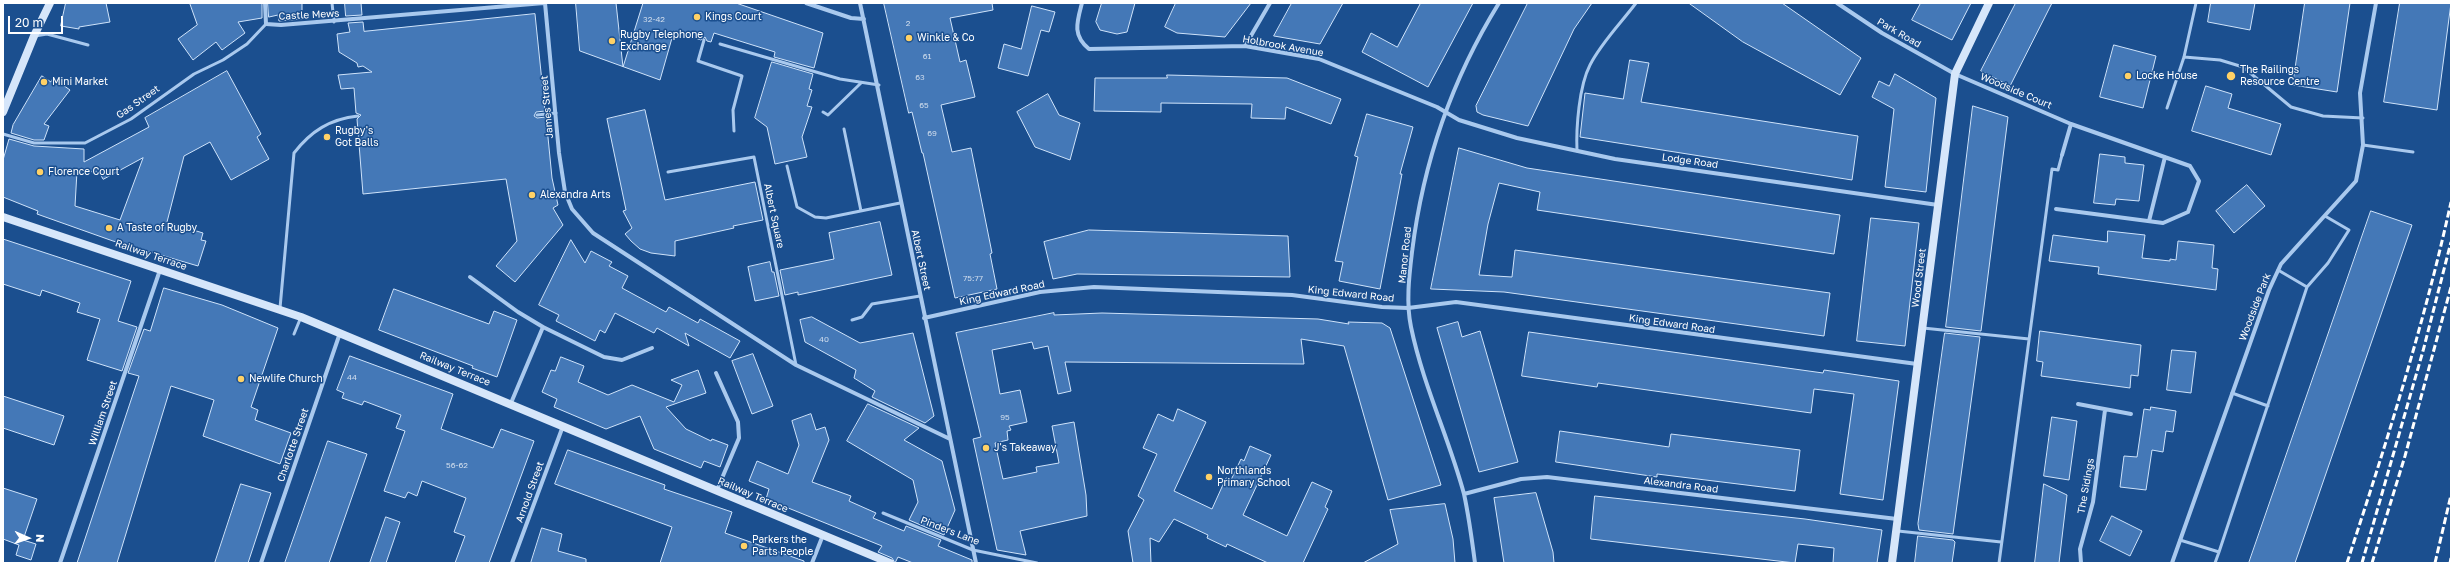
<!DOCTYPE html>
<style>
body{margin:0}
#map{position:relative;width:2454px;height:566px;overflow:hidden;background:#1b4f8f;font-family:"Golos Text",sans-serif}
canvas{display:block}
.frame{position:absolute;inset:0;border:4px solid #fff;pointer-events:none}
.north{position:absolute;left:8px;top:518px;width:40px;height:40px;-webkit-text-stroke:3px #1b4f8f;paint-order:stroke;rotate:92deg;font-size:11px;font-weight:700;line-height:16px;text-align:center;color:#fff}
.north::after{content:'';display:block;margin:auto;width:14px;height:18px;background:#fff;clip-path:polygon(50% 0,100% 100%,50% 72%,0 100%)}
.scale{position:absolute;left:8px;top:16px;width:55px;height:18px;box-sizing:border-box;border:2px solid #fff;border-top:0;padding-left:5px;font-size:12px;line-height:14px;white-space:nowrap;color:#fff;-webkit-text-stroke:3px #1b4f8f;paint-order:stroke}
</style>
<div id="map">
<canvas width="2454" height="566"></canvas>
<div class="frame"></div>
<div class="north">N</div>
<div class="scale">20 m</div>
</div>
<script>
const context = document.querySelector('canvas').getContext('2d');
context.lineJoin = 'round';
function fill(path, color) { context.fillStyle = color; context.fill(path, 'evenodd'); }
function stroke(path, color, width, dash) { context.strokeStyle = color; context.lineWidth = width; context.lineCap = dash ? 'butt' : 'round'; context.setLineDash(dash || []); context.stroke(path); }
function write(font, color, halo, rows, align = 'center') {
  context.font = font + ' "Golos Text",sans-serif'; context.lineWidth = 3; context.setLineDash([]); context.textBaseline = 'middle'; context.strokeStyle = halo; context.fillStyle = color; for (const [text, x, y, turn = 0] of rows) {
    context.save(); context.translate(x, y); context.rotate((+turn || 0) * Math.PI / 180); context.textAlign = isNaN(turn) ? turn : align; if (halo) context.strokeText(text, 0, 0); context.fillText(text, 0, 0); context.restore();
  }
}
const building = new Path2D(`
 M66 3H106L110 22 79 27V29L61 26Z
 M190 3H262V18L238 22 245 33 222 50 216 42 193 60 178 39 197 25Z
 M268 3H302V19L279 21 278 15 269 17Z
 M345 3H361L362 15 346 16Z
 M576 3H616L623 67 643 3H736L823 33 814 68 774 57 775 52 714 33 711 42 707 41 705 37 701 40 674 31 660 80 580 51Z
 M884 3H992L993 10 950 18 960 62 966 60 975 97 941 105 952 152 971 148 992 253 990 254 997 289 955 298 923 153H922L912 112 909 113Z
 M1102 3H1135L1127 32 1117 34 1100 30 1096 22Z
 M1176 3H1251L1225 37 1177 33 1165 27Z
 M1292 3H1343L1320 44 1274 36Z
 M1421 3H1473L1428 87 1362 52 1371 33 1397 47Z
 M1528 3H1592L1574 29 1528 126 1483 115 1477 112 1476 106Z
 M1689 3H1782L1861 58 1840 95 1743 42Z
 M1921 3H1971L1952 40 1912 20Z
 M2016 3H2052L2010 86 1981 71Z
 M2211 3H2255L2250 30 2208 22Z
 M2305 3H2350L2337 92 2293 85Z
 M2400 3H2451L2437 110 2384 102Z
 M1032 6 1055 12 1049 32 1041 30 1028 76 998 68 1004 44 1021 49Z
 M535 14 545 111 536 112 534 116 537 118 546 117 552 178 558 205 553 208 563 225 515 282 496 266 517 241 506 179 363 194 357 119 361 115 356 113 354 88 341 89 338 75 372 72 363 66 358 67 357 63 339 52 337 34 350 32 348 23 363 22 364 31Z
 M2114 45 2156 56 2143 108 2100 97Z
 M1630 60 1649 63 1641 102 1858 136 1852 180 1580 137 1585 93 1623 99Z
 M772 62 813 74 809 89 812 90 807 106 812 107 802 137 807 157 775 164 767 127 755 118Z
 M227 71 261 134 257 137 269 159 231 180 210 142 184 156 167 222 203 233 201 240 206 241 198 266 113 241 37 214 38 211 3 197V160L9 139 34 146 84 149V162L149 127 145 118ZM143 158 120 220 75 206 77 171 99 172 103 179Z
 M1895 74 1936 98 1926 192 1885 187 1894 109 1872 97 1879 81 1889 86Z
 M1167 75 1287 78 1341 99 1331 124 1286 107 1285 119 1251 118 1252 104 1161 103V112L1094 111 1095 78H1167Z
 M42 76 51 82 53 78 70 90 44 124 49 126 44 140H34L11 133 13 125Z
 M2206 86 2232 94 2228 108 2281 124 2271 155 2192 131Z
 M1048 94 1059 115 1080 123 1070 160 1035 147 1017 112Z
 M1973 106 2008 117 1981 331 1946 327Z
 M645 110 665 200 755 182 763 220 733 226 734 228 675 241V256L651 253 640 249 631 241 625 234 632 228 623 211 626 210 607 119Z
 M1367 114 1413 127 1400 174H1402L1380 289 1339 281 1343 262 1335 261 1358 157 1355 156Z
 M1459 148 1527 168 1840 215 1834 254 1537 210 1540 192 1499 183 1488 224 1479 275 1512 277 1515 250 1830 293 1824 336 1504 292 1431 289Z
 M2100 154 2125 157V163L2144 165 2139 201 2116 199 2115 205 2094 203Z
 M2247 185 2265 206 2234 233 2216 211Z
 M2371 211 2412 225 2295 563H2249Z
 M1871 218 1919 223 1905 346 1857 341Z
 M880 222 892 275 798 295V292L785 295 780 270 834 259 829 233Z
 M1089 230 1288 236 1290 277 1077 274 1053 279 1044 242Z
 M2108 231 2145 235 2142 258 2170 261V259L2176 260 2178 241 2214 245 2212 268 2218 269 2216 290 2098 274 2099 267 2049 261 2053 235 2107 242Z
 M3 239 131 281 118 321 137 327 122 371 87 360 100 319 77 312 80 303 42 290 40 296 3 284Z
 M571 240 585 263 591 251 612 262 609 266 628 276 622 288 666 312 669 307 698 323 700 319 740 341 730 358 685 333 689 346 657 328 654 333 615 313 605 333 600 330 595 341 556 321 559 315 539 305Z
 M770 262 772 272H774L779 296 755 301 748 267Z
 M164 288 222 305 278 328 251 407 258 410 255 420 291 433 280 464 203 436 214 400 171 386 117 563H77L139 376 128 373 144 329 150 331Z
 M394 289 489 324 494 311 517 320 497 377 472 368 473 366 379 330Z
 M1054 313V315L1102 313 1318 319 1349 324 1348 322 1382 323 1390 328 1441 485 1388 500 1344 346 1301 339 1304 364 1065 362 1071 391 1058 394 1048 346 1034 349 1032 342 992 350 1000 394 1020 390 1027 422 1009 426 1011 430 1007 431 1008 440 995 443 1003 479 1037 472 1036 467 1059 463 1052 426 1074 422 1086 495 1087 516 1020 531 1026 555 997 550 973 439 981 437 956 333Z
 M812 317 860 343 913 333 934 416 925 423 872 397 875 391 854 378 856 370 805 342 800 320Z
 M1458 322 1462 337 1480 331 1518 462 1479 472 1437 328Z
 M2040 331 2141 345 2138 376 2131 375 2130 388 2041 376 2043 362 2037 361Z
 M1529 332 1823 373 1824 370 1899 381 1883 500 1840 494 1854 394 1814 389 1811 413 1598 383 1597 387 1522 376Z
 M1945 333 1980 337 1953 534 1919 530 1918 524Z
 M2172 350 2196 352 2191 393 2167 390Z
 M753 354 773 406 752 414 732 361Z
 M350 356 453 394 441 429 493 448 501 429 534 441 489 563H455L465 536 454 532 466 498 422 481 417 496 408 492 405 498 384 491 405 431 396 428 401 415 364 401 362 405 342 398 344 393 337 390Z
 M561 357 584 366 578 382 608 395 632 385 674 402 682 385 671 380 698 370 706 393 666 407 686 429 711 441 712 439 728 445 720 467 704 461 701 468 654 449 640 416 606 429 554 407 557 399 542 392 551 370 555 371Z
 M3 396 64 416 54 445 3 428Z
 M868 404 919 428 904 440 942 461 955 510 944 535 909 520 918 502 913 480 847 441Z
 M2151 407 2176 411 2173 432 2166 431 2163 452 2152 450 2146 490 2120 487 2124 456 2137 457 2144 409 2150 410Z
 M1178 409 1206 422 1174 491 1212 509 1226 478 1231 480 1241 459 1244 461 1250 446 1271 455 1243 515 1287 536 1312 482 1332 491 1325 507 1328 509 1303 563H1268L1227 544 1226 547 1207 538 1208 535 1174 519 1159 542 1150 538 1151 563H1133L1128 531 1144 500 1138 496 1157 454 1143 448 1158 414 1173 421Z
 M811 414 816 430 825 427 829 440 812 482 851 496 849 501 876 513 873 518 904 531 906 526 941 540 938 546 972 560V563H913L898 557 895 563 892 558 878 552 882 546 766 499 769 489 749 481 757 461 788 474 799 445 792 421Z
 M2052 417 2077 421 2069 480 2044 476Z
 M1560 431 1669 447 1671 434 1800 450 1795 491 1657 474V477L1556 462Z
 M328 441 367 454 329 563H285Z
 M568 450 665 485 664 489 732 512 725 533 804 561V563H660L672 527 555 484Z
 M241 484 271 493 248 563H215Z
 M2044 484 2067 495 2059 563H2035Z
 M3 488 37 499 23 540 36 544 31 560 16 555 19 545 3 539Z
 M1536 493 1553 552 1554 563H1504L1494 498Z
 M1595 496 1805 519 1882 530 1877 563H1833L1834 548 1798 544 1795 563 1591 539Z
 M1445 504 1453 539 1455 563H1363L1398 544 1390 510Z
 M2112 516 2142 531 2130 556 2100 541Z
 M386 517 400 522 386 563H370Z
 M542 528 562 534 558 551 586 559V563H531Z
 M1918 536 1953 540 1955 542 1952 563H1915Z`);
const lane = new Path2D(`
 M332 3 334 22
 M35 36 47 34 88 45
 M704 40 698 61 742 76 733 110 734 131
 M720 44 840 79 879 85
 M2184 57 2220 60 2243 67 2291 107 2323 116 2363 118
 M2167 108 2184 57 2196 3
 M823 112 828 115 861 83
 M537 115 556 113
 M844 129 861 211
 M3 134 34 143H85L131 119 194 74 223 60 247 44 266 24
 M2363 145 2413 152
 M1577 151C1576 128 1579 86 1590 65 1601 43 1621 23 1636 3
 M787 166 797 207 815 217 826 218 900 203
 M668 172 754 157 796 365
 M2307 287 2328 263 2349 230 2325 216
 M280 308 294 153C311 131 330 119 358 116
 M852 320 862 317 872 304 920 296
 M1923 328 2029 339
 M294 334 301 317
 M2232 393 2268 406
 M883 513 973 550 1037 563
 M1898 531 2001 542
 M2180 540 2219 552 2307 287 2278 270
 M1999 563 2052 169 2058 170 2062 155
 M2215 563 2219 552`);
const street = new Path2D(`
 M265 3 266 24 281 25 544 3
 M545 3 559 153 565 192 572 209 593 233 796 365 950 439
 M806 3 851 18 864 19
 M860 3 976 563
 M1082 3C1077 22 1072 35 1089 49L1245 46 1319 59 1437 107 1459 120 1517 138 1615 159 1938 205
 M1837 3 1882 33 1955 74 2071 124 2190 166 2199 181 2188 212 2163 223 2056 209
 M1245 46 1270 3
 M2062 155 2071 124
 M2149 221 2165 157
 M470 277 518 312 543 327 511 403
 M924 318 1040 292 1094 287 1292 295 1382 307 1408 308 1456 302 1917 364
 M543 327 604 357 622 360 652 348
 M716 373 738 422 739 438 717 490
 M2078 404 2131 414
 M1464 494 1521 479 1547 477 1897 519
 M60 563 160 270
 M261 563 340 333
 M512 563 563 426
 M812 563 823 535
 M1475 563C1472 540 1469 517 1464 494 1449 438 1423 385 1411 327 1406 303 1409 277 1412 252 1423 163 1452 79 1499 3
 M2081 563 2080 549 2093 502 2105 410
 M2172 563 2269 290 2281 264 2356 181 2363 145 2360 93 2376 3`);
const secondary = new Path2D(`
 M3 112 34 36 50 3
 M3 217 301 317 890 563
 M1892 563 1955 74 1989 3`);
const rail = new Path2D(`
 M2347 563C2386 444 2424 325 2451 202
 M2362 563 2423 351 2451 242
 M2372 563 2405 456 2451 287
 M2435 563 2451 495
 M2450 563 2451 558`);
const markers = [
 [697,17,4,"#ffd166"],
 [909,38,4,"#ffd166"],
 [612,41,4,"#ffd166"],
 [2128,76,4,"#ffd166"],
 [2231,76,5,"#ffd166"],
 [44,82,4,"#ffd166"],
 [327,137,4,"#ffd166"],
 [40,172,4,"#ffd166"],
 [532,195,4,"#ffd166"],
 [109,228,4,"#ffd166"],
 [241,379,4,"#ffd166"],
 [986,448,4,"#ffd166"],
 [1209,477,4,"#ffd166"],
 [744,546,4,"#ffd166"]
];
const numberNames = [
 ["32-42",654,19],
 ["2",908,23],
 ["61",927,56],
 ["63",920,77],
 ["65",924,105],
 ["69",932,133],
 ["75:77",973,278],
 ["40",824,339],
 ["44",352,377],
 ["95",1005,417],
 ["56-62",457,465]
];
const streetNames = [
 ["Castle Mews",309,15,-3],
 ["Park Road",1899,33,30],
 ["Holbrook Avenue",1283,46,10],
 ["Woodside Court",2016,91,23],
 ["Gas Street",138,102,-35],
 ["James Street",547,107,-95],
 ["Lodge Road",1690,161,8],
 ["Albert Square",774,216,78],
 ["Railway Terrace",151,255,19],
 ["Manor Road",1405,255,-84],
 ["Albert Street",921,260,78],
 ["Wood Street",1919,278,-83],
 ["King Edward Road",1002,293,-12],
 ["King Edward Road",1351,294,6],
 ["Woodside Park",2255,307,-69],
 ["King Edward Road",1672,324,8],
 ["Railway Terrace",455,369,22],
 ["William Street",103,413,-71],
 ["Charlotte Street",293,445,-71],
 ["Alexandra Road",1681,485,7],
 ["The Sidings",2086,486,-80],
 ["Arnold Street",530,492,-70],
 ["Railway Terrace",753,495,23],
 ["Pinders Lane",950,531,21]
];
const poiNames = [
 ["Kings Court",705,17],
 ["Rugby Telephone",620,35],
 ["Exchange",620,47],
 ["Winkle & Co",917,38],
 ["The Railings",2240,70],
 ["Resource Centre",2240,82],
 ["Locke House",2136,76],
 ["Mini Market",52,82],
 ["Rugby's",335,131],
 ["Got Balls",335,143],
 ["Florence Court",48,172],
 ["Alexandra Arts",540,195],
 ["A Taste of Rugby",117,228],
 ["Newlife Church",249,379],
 ["J's Takeaway",994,448],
 ["Northlands",1217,471],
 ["Primary School",1217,483],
 ["Parkers the",752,540],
 ["Parts People",752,552]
];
fill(building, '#4478b7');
stroke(building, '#cfe3fa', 1);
stroke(lane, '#a9c9ee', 3);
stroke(street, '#a9c9ee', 4);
stroke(secondary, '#d6e6fa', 8);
stroke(rail, '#fff', 3, [7, 3]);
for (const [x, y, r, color] of markers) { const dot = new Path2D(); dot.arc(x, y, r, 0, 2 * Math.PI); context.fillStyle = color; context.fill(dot); stroke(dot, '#1b4f8f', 1.5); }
write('8px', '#d0dded', null, numberNames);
write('10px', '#fff', '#1b4f8f', streetNames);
write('10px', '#fff', '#1b4f8f', poiNames, 'left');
</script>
